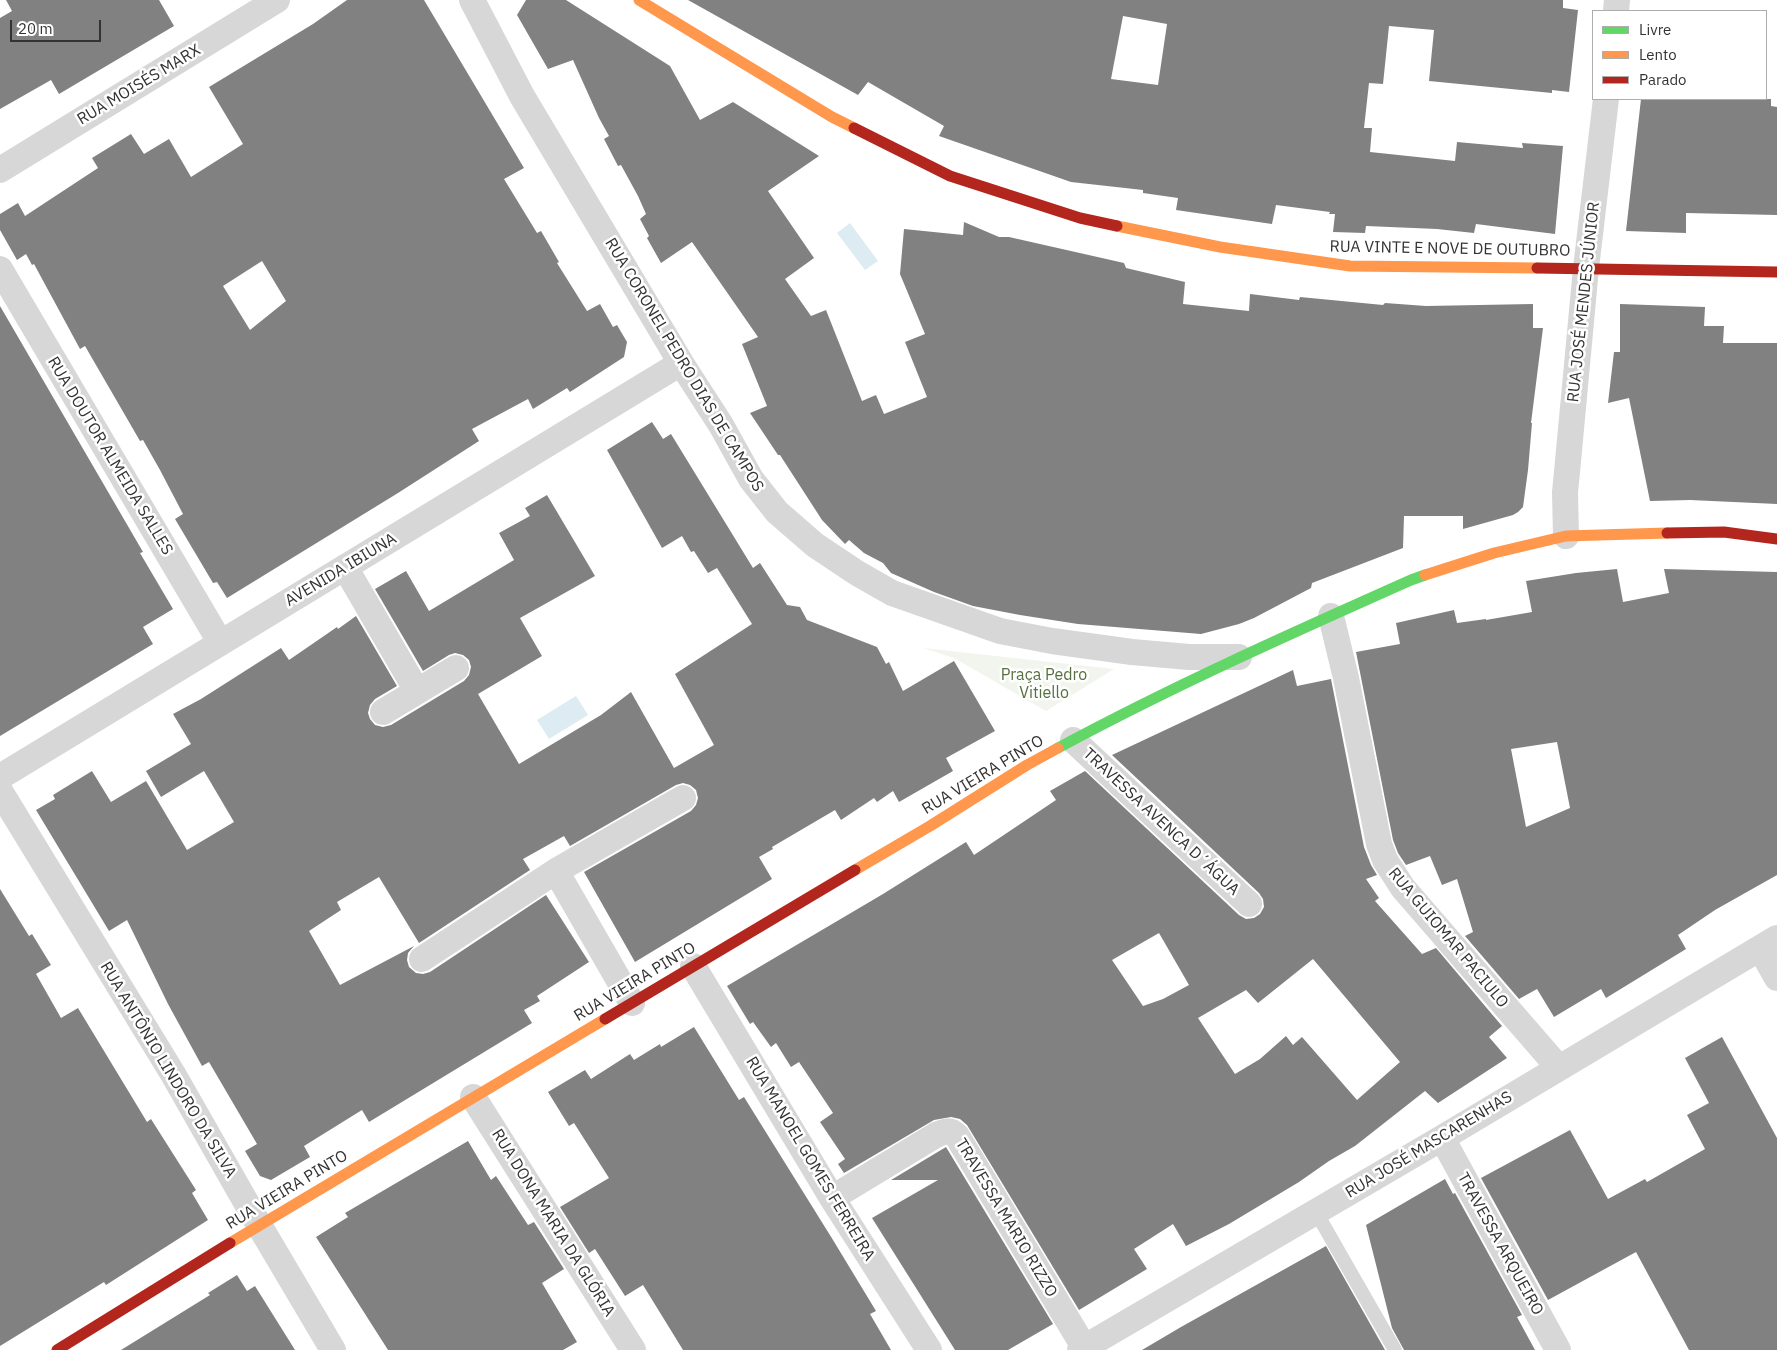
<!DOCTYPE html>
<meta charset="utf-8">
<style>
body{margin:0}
#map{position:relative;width:1777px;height:1350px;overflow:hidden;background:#fff;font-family:"IBM Plex Sans",sans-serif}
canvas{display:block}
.legend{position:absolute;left:1592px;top:10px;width:175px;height:90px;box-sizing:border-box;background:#fff;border:1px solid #adadad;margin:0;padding:6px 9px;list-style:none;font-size:15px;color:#333}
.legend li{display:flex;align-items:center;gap:10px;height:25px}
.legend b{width:25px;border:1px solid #adadad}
.scale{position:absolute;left:10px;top:20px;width:91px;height:22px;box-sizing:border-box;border:2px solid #333;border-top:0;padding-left:6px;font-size:15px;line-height:18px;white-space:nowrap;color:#333;-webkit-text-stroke:4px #fff;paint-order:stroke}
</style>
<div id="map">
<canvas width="1777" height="1350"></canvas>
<ul class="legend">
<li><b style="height:6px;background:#63d668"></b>Livre</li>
<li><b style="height:6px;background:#ff974d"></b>Lento</li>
<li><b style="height:6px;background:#b3261e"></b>Parado</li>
</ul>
<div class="scale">20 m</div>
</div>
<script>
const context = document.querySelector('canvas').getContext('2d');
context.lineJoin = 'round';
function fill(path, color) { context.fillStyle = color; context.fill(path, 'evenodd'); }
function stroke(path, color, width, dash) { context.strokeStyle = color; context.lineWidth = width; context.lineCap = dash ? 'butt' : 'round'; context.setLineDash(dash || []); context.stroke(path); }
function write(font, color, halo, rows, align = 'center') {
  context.font = font + ' "IBM Plex Sans",sans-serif'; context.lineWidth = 5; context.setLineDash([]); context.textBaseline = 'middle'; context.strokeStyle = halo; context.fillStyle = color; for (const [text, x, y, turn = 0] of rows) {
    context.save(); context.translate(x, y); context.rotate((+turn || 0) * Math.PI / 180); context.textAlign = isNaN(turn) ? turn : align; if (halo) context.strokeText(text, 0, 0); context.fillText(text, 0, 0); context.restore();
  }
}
const green = new Path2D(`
 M923 648 1114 669 1046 711 954 658Z`);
const water = new Path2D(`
 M850 223 878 261 865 270 837 233Z
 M576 696 588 715 549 739 537 720Z`);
const building = new Path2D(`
 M6 0H159L174 26 59 94 51 80 0 109V18L12 11Z
 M347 0H424L524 168 504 179 537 233 541 231 559 262 557 263 587 311 600 304 613 327 617 325 627 342 624 357 570 392 567 388 533 409 528 399 472 429 479 441 398 493 227 598 217 582 213 583 175 519 183 514 160 470 143 440 140 441 85 346 80 349 34 264 32 265 26 254 17 260 0 230V214L18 203 25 216 98 168 92 158 131 134 144 154 169 139 191 177 243 144 209 87 313 24ZM262 261 286 301 250 330 223 286Z
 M526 0H566L670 66 700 120 733 102 819 156 768 191 814 258 785 279 811 316 826 310 862 401 876 395 884 414 927 397 905 342 925 334 900 274 904 229 963 235 964 222 999 237H1009L1124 263 1126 268 1185 282 1183 304 1249 311 1250 294 1299 300 1300 297 1383 305 1385 303 1426 306 1533 304V328H1543L1531 423H1532L1528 470 1523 507 1518 512 1513 515 1463 529V516H1404L1403 548 1312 583 1311 588 1254 618 1239 624 1201 634 1078 624 1020 615 973 606 934 592 891 573 883 563 864 553 849 540 845 544 822 520 780 455H778L750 413 767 406 742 344 758 337 692 242 661 263 647 238 649 236 640 219 646 214 638 196 621 165 618 166 604 139 609 136 599 118 573 60 548 69 517 15Z
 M688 0H1563V8L1578 10 1569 92 1552 90V93L1429 81 1434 30 1389 26 1383 84 1369 83 1364 128H1372L1370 152 1455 161 1457 142 1523 148 1522 143 1563 146 1555 234 1476 224 1474 233 1437 229 1366 226 1365 233 1333 232 1335 214H1329L1330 212 1276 205 1272 224 1176 210 1178 198 1143 193V190L1071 182 939 136 944 126 868 82 858 95ZM1123 16 1167 24 1158 85 1111 79Z
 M1641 99H1771V106L1777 107V215L1686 213V233L1626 231Z
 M1620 304 1705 307 1704 326H1724L1723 343H1777V504L1690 500 1650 501 1629 398 1608 403 1614 352H1620Z
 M0 306 143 552 140 553 173 609 143 627 153 644 0 736Z
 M652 422 663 439 671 434 753 568 760 563 787 605 800 607 807 620 877 647 886 664 889 662 903 691 954 661 995 731 946 758 953 771 899 802 893 791 877 802 874 798 841 820 835 810 772 847 773 849 759 857 772 879 635 962 584 872 691 811 696 805 698 798 696 790 690 785 683 783 676 785 570 846 564 836 523 859 530 870 419 943 379 877 337 902 341 910 309 931 340 985 414 946 408 953 407 960 409 967 416 973 423 974 430 972 546 895 589 962 537 996 540 1001 524 1010 532 1023 369 1122 362 1110 304 1146 310 1157 271 1180 260 1176 245 1151 257 1144 209 1062 202 1066 168 1004 127 920 109 931 36 810 55 799 53 795 92 771 111 802 146 781 187 850 234 822 204 771 161 797 146 771 191 744 173 714 201 699 281 648 289 660 337 627 338 629 356 616 397 686 375 699 370 705 368 713 370 719 375 725 383 727 391 725 464 681 469 675 471 667 469 660 463 655 455 653 449 655 423 671 375 589 406 571 429 611 514 560 499 533 530 516 525 508 547 495 595 576 520 618 542 656 478 694 519 764 601 715 631 692 674 768 714 745 675 674 752 624 717 568 708 573 694 551 691 552 682 536 662 548 607 450Z
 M1617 569 1623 602 1669 593 1664 569 1777 572V875L1715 910 1678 935 1686 949 1606 998 1601 989 1554 1017 1537 989 1519 999 1465 936 1473 932 1457 879 1442 885 1430 856 1406 865 1398 853 1393 840 1356 652 1400 644 1396 623 1454 610 1457 623 1486 619V620L1532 612 1526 581 1576 573ZM1557 742 1570 808 1526 827 1511 749Z
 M1293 670 1297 686 1331 679 1364 847 1371 865 1377 875 1366 879 1379 898 1375 901 1422 954 1436 948 1496 1019 1502 1026 1489 1037 1507 1058 1438 1103 1425 1091 1355 1146 1329 1161 1299 1182 1229 1224 1186 1246 1173 1224 1134 1249 1147 1269 1079 1310 967 1125 960 1119 951 1117 934 1120 844 1173 838 1164 845 1159 820 1122 833 1113 799 1062 791 1067 776 1043 771 1047 753 1022 750 1024 727 986 883 894 966 842 974 855 1056 800 1050 791 1085 771 1239 915 1246 919 1254 918 1260 914 1264 907 1263 899 1259 893 1112 755ZM1159 933 1189 985 1163 999 1143 1006 1112 960ZM1313 959 1400 1062 1357 1100 1302 1037 1293 1045 1286 1036 1260 1059 1235 1074 1198 1018 1246 990 1258 1003Z
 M0 889 29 936 32 934 51 965 36 974 61 1018 78 1008 147 1122 151 1119 196 1190 192 1193 208 1220 106 1285 104 1282 0 1346Z
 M694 1027 739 1100 744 1097 833 1240 876 1311 870 1314 891 1350H683L643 1285 625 1296 595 1249 589 1253 560 1207 609 1178 574 1123 569 1126 548 1092 585 1070 591 1079 630 1054 634 1060 660 1044 661 1047Z
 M1722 1037 1777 1138V1350H1689L1636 1252 1548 1300 1481 1178 1570 1130 1608 1199 1645 1179 1647 1182 1705 1149 1687 1115 1709 1103 1685 1058Z
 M468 1141 491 1180 496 1176 528 1225 534 1222 564 1269 542 1283 577 1342 563 1350H388L316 1237 348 1217 345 1213Z
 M946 1147 1053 1324 1008 1350H955L872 1218 938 1180H891Z
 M1445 1179 1453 1194 1455 1193 1522 1315 1517 1317 1535 1350H1404L1392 1328 1366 1225Z
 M1326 1246 1385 1350H1142L1181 1327Z
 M237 1275 247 1291 255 1286 295 1350H121L210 1295 208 1293Z`);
const lane = new Path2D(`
 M1316 1212 1395 1350`);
const street = new Path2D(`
 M472 0 522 96 681 363 721 425 751 479 777 512 815 545 857 573 892 593 1000 631 1052 641 1132 652 1189 657H1239
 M1616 11 1617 0
 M0 170 277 0
 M0 269 220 642
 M1566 536 1565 492 1567 472 1586 268 1606 99
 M345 567 417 691
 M1331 616 1346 678 1379 844 1385 860 1403 888 1559 1068
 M383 712 456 668
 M1073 740 1249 904
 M0 777 681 363
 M0 791 173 1074 259 1225 333 1350
 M556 871 632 1003
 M1760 948 1777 978
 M422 959 556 871 683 798
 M693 966 832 1198 929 1350
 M473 1097 633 1350
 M1442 1138 1558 1350
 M832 1198 936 1135C945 1131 950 1129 957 1136L1084 1347
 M1080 1350 1442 1138 1777 938`);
const fast = new Path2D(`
 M1058 748C1173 686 1292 633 1411 580L1425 575`);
const slow = new Path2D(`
 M639 0 832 117 854 128
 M1117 226 1220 247 1350 266 1537 268
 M1425 575 1494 553 1566 536 1667 533
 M855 870 930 826 1027 765 1058 748
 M230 1243 605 1019`);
const jam = new Path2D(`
 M854 128 950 176 1080 218 1117 226
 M1537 268 1777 272
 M1667 533 1724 532 1777 539
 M605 1019 855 870
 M57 1350 230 1243`);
const streetNames = [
 ["RUA MOISÉS MARX",139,85,-31],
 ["RUA VINTE E NOVE DE OUTUBRO",1450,249,1],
 ["RUA JOSÉ MENDES JÚNIOR",1584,302,-84],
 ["RUA CORONEL PEDRO DIAS DE CAMPOS",684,365,59],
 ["RUA DOUTOR ALMEIDA SALLES",110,456,59],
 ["AVENIDA IBIUNA",341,570,-31],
 ["RUA VIEIRA PINTO",983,775,-31],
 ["TRAVESSA AVENCA D´ÁGUA",1161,822,43],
 ["RUA GUIOMAR PACIULO",1448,938,50],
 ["RUA VIEIRA PINTO",635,982,-31],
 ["RUA ANTÔNIO LINDORO DA SILVA",168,1070,59],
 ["RUA JOSÉ MASCARENHAS",1429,1145,-31],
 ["RUA MANOEL GOMES FERREIRA",810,1159,59],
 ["RUA VIEIRA PINTO",287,1190,-31],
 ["TRAVESSA MARIO RIZZO",1006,1218,59],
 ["RUA DONA MARIA DA GLÓRIA",553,1223,58],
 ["TRAVESSA ARQUEIRO",1500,1244,61]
];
const parkNames = [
 ["Praça Pedro",1044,675],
 ["Vitiello",1044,693]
];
fill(green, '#f1f5ed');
fill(water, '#ddebf3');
fill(building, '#818181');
stroke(lane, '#d7d7d7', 14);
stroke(street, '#d7d7d7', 26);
stroke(fast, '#63d668', 11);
stroke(slow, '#ff974d', 11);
stroke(jam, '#b3261e', 11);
write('16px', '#333', '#fff', streetNames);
write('16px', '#56703f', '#fff', parkNames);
</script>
